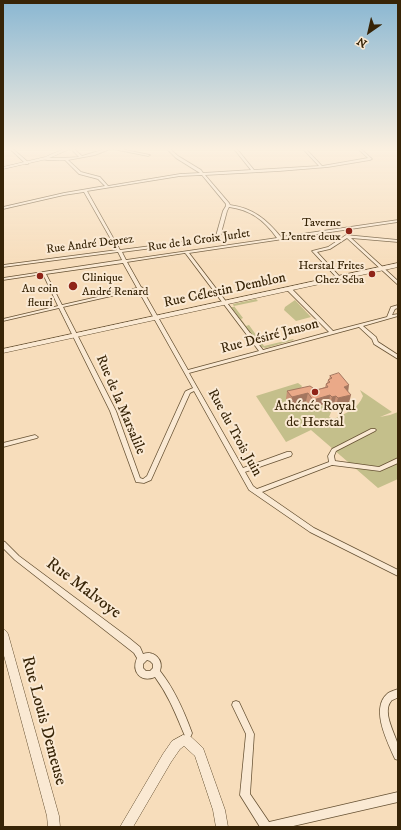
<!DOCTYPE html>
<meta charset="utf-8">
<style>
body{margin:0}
#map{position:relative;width:401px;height:830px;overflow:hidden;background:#f7ddbb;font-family:"IM FELL DW Pica",serif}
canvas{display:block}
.frame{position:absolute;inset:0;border:4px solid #372407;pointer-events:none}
.north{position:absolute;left:349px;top:12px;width:40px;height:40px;-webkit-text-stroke:3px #fae9d3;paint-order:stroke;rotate:214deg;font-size:11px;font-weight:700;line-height:16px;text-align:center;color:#372407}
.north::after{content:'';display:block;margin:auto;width:14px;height:18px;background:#372407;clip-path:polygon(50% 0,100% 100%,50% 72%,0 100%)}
</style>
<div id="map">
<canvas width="401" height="830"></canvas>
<div class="frame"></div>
<div class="north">N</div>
</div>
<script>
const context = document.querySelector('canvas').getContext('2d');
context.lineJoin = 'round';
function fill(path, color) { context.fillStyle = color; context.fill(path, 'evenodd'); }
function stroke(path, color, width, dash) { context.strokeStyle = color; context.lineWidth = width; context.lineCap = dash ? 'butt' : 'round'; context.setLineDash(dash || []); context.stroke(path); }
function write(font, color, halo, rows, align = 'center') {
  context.font = font + ' "IM FELL DW Pica",serif'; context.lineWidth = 4; context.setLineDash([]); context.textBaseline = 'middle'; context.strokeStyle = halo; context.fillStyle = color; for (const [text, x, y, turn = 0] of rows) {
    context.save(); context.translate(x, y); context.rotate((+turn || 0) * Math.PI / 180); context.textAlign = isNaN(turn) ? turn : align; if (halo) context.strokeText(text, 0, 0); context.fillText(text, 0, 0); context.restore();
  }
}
const green = new Path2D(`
 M256 299 258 301 234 306 243 318 241 319 246 326 249 325 264 346 293 339 294 340 266 348 261 347 231 307H234L233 304Z
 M295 300 311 317 296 321 284 310 285 307Z
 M298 383 302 386 291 405 306 401 312 408 326 404 332 410 329 417 334 419C346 413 358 409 363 396L360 390 392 412 380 417 390 415 398 412V479L378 488 311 430 286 442 256 396Z`);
const minor = new Path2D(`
 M10 149H13L28 162V164H26Z
 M71 149H74L82 156 105 149H110L95 155 68 160 81 172 100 177 108 186 180 174 200 173 176 158 167 149H170L178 156 201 170 203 173 251 170 234 149H237L254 170 319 166 303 149H306L322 166 368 158 358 149H361L371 158 372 159 370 160 328 167 279 171 205 175 229 203 230 205C253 208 266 219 281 237L398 220V222L189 253 263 350 329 332 287 290V288H291L333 331 387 317 391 307 398 305V308L395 309 392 315 398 314V316L363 326 376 337 378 342 398 355V359L374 344 372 339 359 327 189 373 243 468 287 452H291L292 454 291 456 245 472 253 486 257 489 329 462 328 456 332 449 371 429H375L376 430 375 431 336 451 334 456 335 461 379 467 398 458V463L380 471 332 465 262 492 314 528 398 570V576L310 532 249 490 194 391 190 393 151 480 144 483 136 482 110 411 59 308 3 321V319L58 306 43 274 3 280V278L122 260 118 252 3 267V265L117 250 84 192 64 195 3 209V207L64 193 105 186 98 179 79 174 65 160C58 160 49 161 42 159L44 158H61L79 157ZM202 175 226 204V206L223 211 216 236 213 238 120 250 87 191 180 176ZM229 207C251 210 264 220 277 238L126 260 122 252 215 240 220 237 227 211ZM185 253 186 254 259 351 188 370 142 289 143 288 141 287 127 262ZM123 263 137 288 62 305 46 274ZM138 290 193 388 186 391 185 392 147 476 143 479 140 478 116 411 63 307Z
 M113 149H121L150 155 148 156Z
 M346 235 398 240V242L351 238 398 281V284H397L347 238 330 249 317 252 341 278 339 279H338L312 251 328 247Z
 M35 435 38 437 37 438 3 447V443Z
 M3 541 5 542 19 556 129 638 140 647 143 654C154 650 164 660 160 671 175 690 184 711 192 733L191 736 188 737 185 736C176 715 169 696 155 677 141 683 131 672 137 658L134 653 15 560 3 548ZM147 660 150 661 153 664V668L150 671H146L143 668V664Z
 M398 689V697C397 698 393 700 392 700 381 711 395 733 398 745 399 749 398 755 398 760L395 759C388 743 370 709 387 694 389 692 395 690 398 689Z
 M236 701 239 702 254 734 250 794 269 822 398 792V802L289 827H260L240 795 246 734 232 705 233 702Z`);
const tertiary = new Path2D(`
 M64 149H70L47 159 3 169V167L45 157Z
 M398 263V267L3 353V349Z
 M3 629 6 631 8 634 59 816 60 827H48L47 816 3 652Z
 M183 735 190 736 203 748 225 810 228 827H216L213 810 195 756 184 746 180 749 171 762 133 827H120L163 754 172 741Z`);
const wall = new Path2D(`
 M330 376 348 392 349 403 336 406 334 404 330 405 329 403 311 408 306 401 291 405 286 399 287 391 316 390 325 387 326 384 327 383 328 380 329 379Z`);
const shadedWall = new Path2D(`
 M349 385 348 393 344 387Z
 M308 393 306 401 291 405 292 397Z
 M330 395 329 403 311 408 313 400Z
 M351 395 349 403 336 406 338 398Z
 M336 396 334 404 330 405 332 397Z`);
const building = new Path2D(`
 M339 373 349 385 344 387 351 395 338 398 336 396 332 397 330 395 313 400 308 393 292 397 287 391 310 386 316 390 328 387 326 384 330 382 328 380 332 378 330 376Z`);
const markers = [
 [349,231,4,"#8f2418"],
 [372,274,4,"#8f2418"],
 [40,276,4,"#8f2418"],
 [73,286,5,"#8f2418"],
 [315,392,4,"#8f2418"]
];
const farPoinames = [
 ["Taverne",341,224],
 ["L'entre deux",341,238],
 ["Herstal Frites",364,267],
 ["Chez Séba",364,281],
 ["Clinique",82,279,"left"],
 ["André Renard",82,293,"left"],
 ["Au coin",40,290,"center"],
 ["fleuri",40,304,"center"]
];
const farStreetnames = [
 ["Rue de la Croix Jurlet",199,241,-8],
 ["Rue André Deprez",90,245,-7]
];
const streetNames = [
 ["Rue Célestin Demblon",225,291,-12],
 ["Rue Désiré Janson",270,337,-15],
 ["Rue de la Marsalile",120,405,67],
 ["Rue du Trois Juin",234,433,61]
];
const poiNames = [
 ["Athénée Royal",315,407],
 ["de Herstal",315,423]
];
const nearStreetnames = [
 ["Rue Malvoye",83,589,37],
 ["Rue Louis Demeuse",43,721,75]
];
fill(green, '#c4bf8b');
stroke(minor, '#675234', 1.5);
stroke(tertiary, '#675234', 1);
fill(minor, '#fae9d3');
fill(tertiary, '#fae9d3');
fill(wall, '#c99175');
fill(shadedWall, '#a4765f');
fill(building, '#eaa988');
stroke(building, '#a4765f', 1);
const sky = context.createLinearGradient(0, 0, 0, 266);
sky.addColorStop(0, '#8ab7d2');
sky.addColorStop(0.56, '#fbf0e0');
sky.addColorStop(1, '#fbf0e000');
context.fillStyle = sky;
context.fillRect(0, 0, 401, 266);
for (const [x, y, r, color] of markers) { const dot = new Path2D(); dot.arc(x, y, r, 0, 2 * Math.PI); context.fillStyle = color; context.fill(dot); stroke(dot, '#fae9d3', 1.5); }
write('12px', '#372407', '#fae9d3', farPoinames, 'right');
write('12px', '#372407', '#fae9d3', farStreetnames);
write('14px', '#372407', '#fae9d3', streetNames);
write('14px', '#372407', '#fae9d3', poiNames);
write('17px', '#372407', '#fae9d3', nearStreetnames);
</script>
